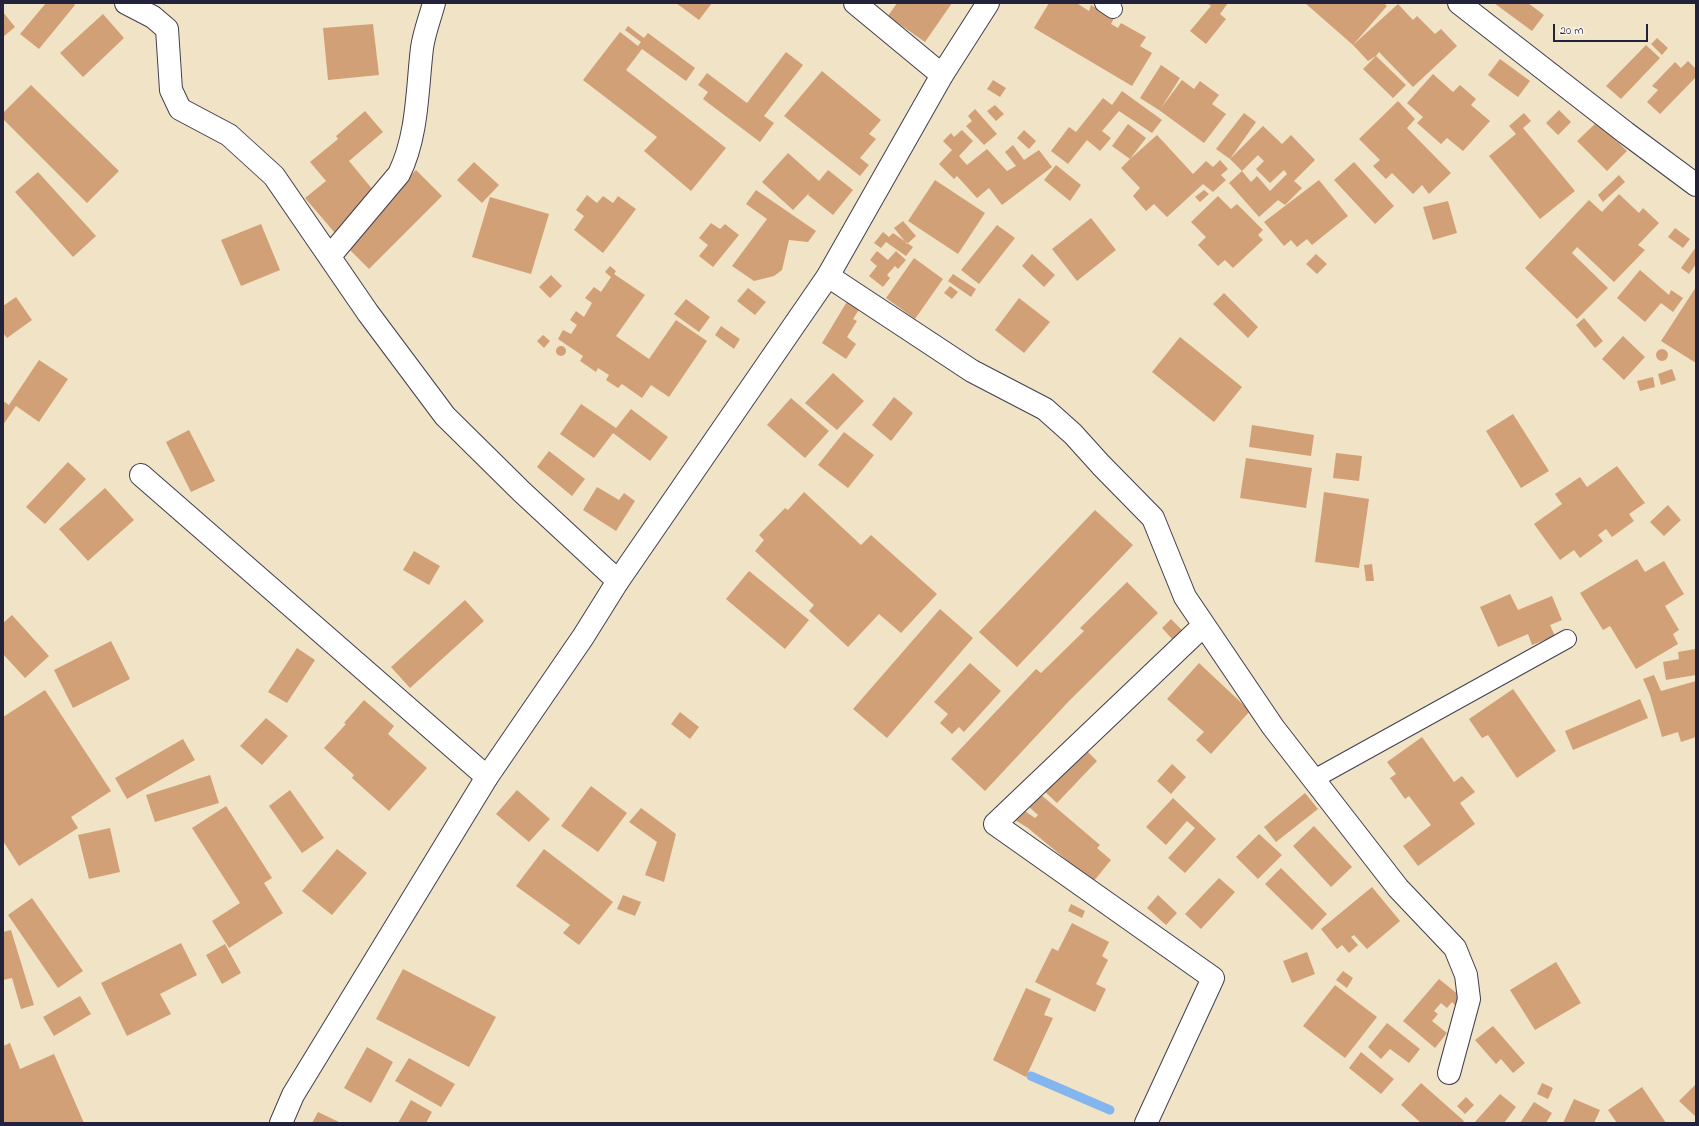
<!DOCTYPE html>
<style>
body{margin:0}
#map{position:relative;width:1699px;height:1126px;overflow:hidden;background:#f1e3c6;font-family:"Indie Flower",sans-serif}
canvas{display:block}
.frame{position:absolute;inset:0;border:4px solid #22223b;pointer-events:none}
.scale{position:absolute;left:1553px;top:24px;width:95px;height:18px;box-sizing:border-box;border:2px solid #22223b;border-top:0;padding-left:5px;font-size:12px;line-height:14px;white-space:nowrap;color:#22223b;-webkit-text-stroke:3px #fbf7ec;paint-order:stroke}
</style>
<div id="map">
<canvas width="1699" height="1126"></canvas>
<div class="frame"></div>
<div class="scale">20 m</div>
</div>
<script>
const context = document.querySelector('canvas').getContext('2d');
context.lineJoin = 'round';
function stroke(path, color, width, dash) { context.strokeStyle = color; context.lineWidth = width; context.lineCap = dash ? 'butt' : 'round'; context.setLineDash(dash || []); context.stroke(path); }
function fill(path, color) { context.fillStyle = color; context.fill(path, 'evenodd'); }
const stream = new Path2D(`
 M1031 1076 1110 1110`);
const building = new Path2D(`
 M46 3H72L75 5 39 49 20 34Z
 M676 3H712L699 20Z
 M897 3H952L925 42 888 16Z
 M1049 3H1078V4L1089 11 1091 5 1114 18 1111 24 1118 28 1121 23 1146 37 1140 46 1152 53 1132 86 1034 28Z
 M1207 3H1228L1220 14 1226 19 1206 44 1190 31 1211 6Z
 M1305 3H1384L1387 6 1353 45 1398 4 1413 20 1417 16 1435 34 1441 29 1457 46 1413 87 1379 52 1376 56 1406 85 1393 98 1363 69 1376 56 1368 61 1353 45Z
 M1494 3H1528L1544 15 1532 31Z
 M3 12 15 27 3 37Z
 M103 14 124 38 83 77 60 53Z
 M373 24 379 75 328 80 323 28Z
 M628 26 644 38 648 33 695 68 686 81 642 49 626 70 726 148 691 191 644 151 657 137 583 80 620 32 638 46 641 42 625 30Z
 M1657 38 1668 48 1662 55 1651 44Z
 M1646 45 1660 58 1621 99 1606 86Z
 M786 52 803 65 764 116 774 123 760 142 703 99 708 92 698 85 707 73 747 103Z
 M1500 59 1530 81 1518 97 1488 75Z
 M1688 61 1696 69V77L1660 114 1647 102 1658 90 1652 86 1675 62 1681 68Z
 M1161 65 1180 78 1161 108 1182 80 1194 89 1200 81 1219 95 1212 104 1226 114 1204 143 1159 110 1140 98Z
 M822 71 881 120 869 134 876 139 860 158 869 165 860 176 784 116Z
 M1433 74 1453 92 1460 85 1476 99 1471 105 1490 121 1463 151 1447 138 1441 144 1417 123 1423 117 1407 103Z
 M993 80 1006 88 1000 97 987 89Z
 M31 85 119 171 87 203 3 119V113Z
 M1122 91 1162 120 1152 133 1119 111 1102 131 1111 138 1100 151 1087 140 1068 164 1051 151 1069 127 1076 132 1103 98 1112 105Z
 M1398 101 1415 119 1407 128 1451 173 1429 194 1422 185 1413 194 1392 173 1386 179 1373 166 1380 160 1359 139Z
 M995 105 1004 114 996 121 987 111Z
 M975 109 997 134 984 145 966 126 972 121 968 116Z
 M1559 110 1571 122 1558 135 1546 123Z
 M365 111 383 132 349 161 378 196 335 233 305 198 326 181 310 162 338 139 336 136Z
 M1244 113 1256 122 1230 159 1263 126 1282 144 1291 135 1315 160 1294 181 1302 188 1285 205 1278 200 1259 217 1229 183 1242 171 1230 159 1216 149ZM1258 155 1264 161 1256 169 1270 183 1284 170 1287 174 1270 191 1257 176 1251 182 1242 171Z
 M1524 113 1531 121 1523 128 1575 191 1540 219 1489 156 1516 134 1509 126Z
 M1597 122 1627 151 1607 171 1577 141Z
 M1128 124 1146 138 1130 159 1157 135 1193 174 1206 161 1213 167 1220 160 1228 169 1221 175 1226 180 1213 192 1203 184 1167 217 1154 204 1146 211 1133 196 1140 188 1121 168 1130 159 1112 146Z
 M962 130 973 141 959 156 967 165 987 149 1007 171 1016 166 1005 152 1013 145 1024 160 1039 150 1052 167 1002 205 989 188 977 198 957 176 954 179 939 164 952 150 943 141 951 133 954 137Z
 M1024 130 1036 141 1029 149 1017 138Z
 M788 153 819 181 828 170 853 190 833 215 808 195 811 191 793 210 762 182Z
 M474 162 499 185 482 203 457 180Z
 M1354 162 1394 206 1375 224 1334 180Z
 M1056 165 1081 185 1070 201 1044 180Z
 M416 170 442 196 369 269 346 246 385 201Z
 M38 172 96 236 73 257 15 192Z
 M1619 175 1625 182 1603 202 1598 195Z
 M935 180 985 213 958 254 908 221Z
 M1319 180 1348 216 1312 245 1307 239 1297 247 1291 240 1284 246 1264 222Z
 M756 190 816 231 808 242 789 240 782 270 774 276 754 281 732 266 767 219 746 204Z
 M1204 190 1209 194 1200 202 1195 197Z
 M1619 194 1639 213 1643 208 1659 223 1638 245 1645 250 1614 282 1577 247 1572 253 1608 288 1577 319 1525 268 1589 200 1602 212Z
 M587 195 597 203 603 196 613 203 618 196 636 209 603 253 574 230 584 216 576 210Z
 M1218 196 1231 209 1237 204 1263 230 1258 235 1263 240 1233 268 1225 260 1218 266 1198 245 1206 237 1191 222Z
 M490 197 549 214 531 274 472 257Z
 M1448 201 1457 233 1433 240 1423 207Z
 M1091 218 1116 250 1077 281 1052 249Z
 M903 221 916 236 907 244 894 228Z
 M711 223 720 229 725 224 739 235 713 267 699 256 708 245 699 238Z
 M261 224 280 270 241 286 221 240Z
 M997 225 1015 238 979 284 961 270Z
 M1675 228 1690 239 1683 248 1668 237Z
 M883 232 889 237 893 233 913 247 906 256 886 242 881 248 874 243Z
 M1696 247V264L1689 274 1681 268Z
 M877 251 888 260 896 251 906 260 898 269 895 266 887 275 890 278 883 287 869 276 877 266 870 260Z
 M1032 254 1055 275 1044 287 1022 266Z
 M1316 254 1327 264 1317 274 1306 264Z
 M914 258 943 279 915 319 886 298Z
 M610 266 616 271 614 274 645 295 616 336 649 359 676 320 707 341 669 397 651 385 642 398 622 384 618 388 606 380 609 375 598 368 596 372 580 361 583 356 558 339 563 330 571 334 577 325 570 320 576 311 584 317 592 303 585 298 594 287 601 292 611 277 605 272Z
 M1640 270 1669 295 1671 290 1683 298 1673 312 1661 303 1645 322 1617 298Z
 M953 274 976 289 971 297 948 281Z
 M551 275 562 286 550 298 539 287Z
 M950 286 958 292 952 299 944 293Z
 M1696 287V363L1661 341Z
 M748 288 766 302 755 315 737 301Z
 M1224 293 1258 327 1248 338 1213 304Z
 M16 297 32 320 7 338 3 333V306Z
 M1019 298 1050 322 1024 353 995 330Z
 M686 299 710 317 699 332 674 314Z
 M848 300 860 308 853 319 857 321 847 337 856 344 846 359 822 343Z
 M1584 318 1603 341 1595 348 1576 325Z
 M721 326 740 339 734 349 715 335Z
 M543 335 550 341 544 348 537 341Z
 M1623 336 1645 357 1624 380 1602 359Z
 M1180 337 1242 387 1214 422 1152 372Z
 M556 351a5 5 0 1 1 10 0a5 5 0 1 1-10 0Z
 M1656 355a6 6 0 1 1 12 0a6 6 0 1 1-12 0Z
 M39 360 68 379 39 422 16 406 3 425V401L9 405Z
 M1672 369 1676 380 1661 385 1658 374Z
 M833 373 864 401 837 430 805 403Z
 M1653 377 1655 387 1640 391 1637 381Z
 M894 397 913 413 891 441 872 425Z
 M791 398 829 431 805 458 767 425Z
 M581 404 616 428 631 409 668 437 650 461 613 433 594 458 560 434Z
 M1513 414 1549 471 1521 488 1486 431Z
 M1252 425 1314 435 1311 456 1249 447Z
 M189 430 215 481 191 492 166 442Z
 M844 432 874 455 848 488 818 465Z
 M549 451 585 479 572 496 537 467Z
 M1336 453 1362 456 1359 481 1333 478Z
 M1246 458 1312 468 1306 508 1240 498Z
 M68 462 86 479 45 524 26 507Z
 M1617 466 1645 503 1629 514 1634 521 1612 537 1606 529 1598 535 1603 541 1580 558 1574 550 1560 560 1534 524 1562 504 1555 494 1580 477 1587 487Z
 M597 487 619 500 624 493 635 501 616 531 583 510Z
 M105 488 134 520 88 561 59 529Z
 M804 492 861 545 871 535 937 594 901 633 879 614 848 647 809 611 814 605 755 551 764 540 759 535 785 508 788 510Z
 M1324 492 1369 499 1359 568 1315 562Z
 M1668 505 1681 520 1664 536 1650 522Z
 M1095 510 1133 545 1017 667 979 632Z
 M414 551 440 566 429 585 403 570Z
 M1637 559 1645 572 1664 561 1684 594 1665 606 1679 630 1673 634 1678 644 1636 669 1610 626 1603 630 1580 593Z
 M1372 564 1374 581H1366L1364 565Z
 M749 571 809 620 785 649 726 599Z
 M1127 582 1158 613 1069 701 985 791 951 759 1036 669 1041 673 1084 631 1080 628Z
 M1510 594 1518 610 1552 596 1562 620 1550 625 1555 636 1532 645 1528 634 1498 647 1480 607Z
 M465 600 484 621 410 688 391 667Z
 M940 609 973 638 887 738 853 709Z
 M12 615 49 656 25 678 3 654V623Z
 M1171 619 1184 632 1174 641 1162 628Z
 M111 641 130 679 73 708 54 670Z
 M297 648 315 660 287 703 268 692Z
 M1695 649 1696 675 1666 680 1663 662 1679 659 1678 652Z
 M970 663 1001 691 964 732 959 727 952 734 940 723 948 714 934 702Z
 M1199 663 1250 711 1211 754 1196 740 1204 732 1167 699Z
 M1654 675 1661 691 1696 681V737L1681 742 1678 732 1662 737 1650 695 1643 679Z
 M1513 689 1556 751 1517 778 1488 735 1482 738 1469 719Z
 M45 690 111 791 71 817 78 828 19 866 3 841V717Z
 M1640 699 1648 718 1573 750 1565 731Z
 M364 700 394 726 388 734 427 768 389 811 352 778 354 775 324 748 346 724 344 723Z
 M680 712 699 727 690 739 671 724Z
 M266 718 288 736 262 765 240 746Z
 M1422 737 1454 782 1462 776 1475 792 1460 803 1475 824 1418 866 1403 846 1431 825 1409 796 1405 799 1390 778 1396 774 1387 762Z
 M183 739 195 760 127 799 115 778Z
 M1082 746 1097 761 1057 803 1041 788Z
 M1172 764 1186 777 1171 794 1157 781Z
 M210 775 219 803 155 822 146 795Z
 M591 786 627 813 598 852 561 826Z
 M290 790 324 838 302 853 269 806Z
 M517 790 550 819 529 842 496 814Z
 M1305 793 1318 809 1276 842 1264 827Z
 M1040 794 1100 845 1097 848 1111 860 1093 882 1028 828 1015 820 1022 809 1035 818 1038 815 1029 807Z
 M1173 798 1216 839 1185 873 1168 858 1195 828 1187 821 1166 845 1146 827Z
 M226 806 272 878 264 883 283 913 229 948 212 921 240 903 192 828Z
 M641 808 676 834 664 882 645 875 657 842 629 822Z
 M1314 826 1352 867 1331 887 1293 846Z
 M110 828 120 872 89 879 78 835Z
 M1259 834 1282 855 1258 879 1236 857Z
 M337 849 367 873 332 915 302 891Z
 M544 849 613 902 579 945 563 933 570 925 516 886Z
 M1281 868 1327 914 1312 930 1265 884Z
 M1219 878 1235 892 1201 929 1185 914Z
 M1372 887 1400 921 1367 949 1354 935 1351 937 1358 945 1349 953 1342 945 1337 949 1321 929Z
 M623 895 641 902 635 916 617 909Z
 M1158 895 1177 913 1166 925 1147 908Z
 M32 898 83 971 58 988 8 915Z
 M1071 904 1085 911 1082 918 1068 911Z
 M1072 923 1109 942 1102 956 1108 960 1096 984 1106 989 1095 1012 1035 982 1052 948 1058 951Z
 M11 930 34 1005 21 1009 12 978 3 980V932Z
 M181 943 197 975 160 994 171 1014 127 1036 101 983Z
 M225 944 241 973 222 984 206 955Z
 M1307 952 1315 974 1292 983 1283 961Z
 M1556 962 1581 1003 1535 1030 1510 990Z
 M403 969 496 1017 469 1067 376 1019Z
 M1343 971 1353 978 1347 988 1336 980Z
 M1439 979 1464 999 1457 1007 1452 1002 1447 1008 1441 1003 1434 1011 1438 1014 1432 1021 1447 1033 1435 1048 1403 1021Z
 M1335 985 1377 1017 1345 1058 1303 1026Z
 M1026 988 1051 999 1044 1015 1053 1018 1026 1077 993 1060Z
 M80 996 91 1014 54 1036 43 1017Z
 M1387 1023 1420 1049 1409 1063 1390 1049 1381 1059 1368 1047Z
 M1493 1026 1525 1063 1513 1073 1501 1059 1496 1064 1475 1040Z
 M10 1043 20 1069 54 1054 84 1123H3V1046Z
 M367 1047 393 1062 371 1103 344 1088Z
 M1361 1052 1394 1079 1381 1094 1349 1068Z
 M409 1058 455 1084 441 1107 395 1081Z
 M1421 1083 1464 1121 1462 1123H1421L1401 1105Z
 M1542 1083 1553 1088 1548 1099 1537 1094Z
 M1695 1085 1696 1087V1117L1679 1101Z
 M1642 1087 1666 1123H1617L1608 1110Z
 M1500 1094 1516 1107 1504 1123H1474Z
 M1466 1097 1474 1105 1465 1114 1457 1106Z
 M1574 1099 1600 1110 1594 1123H1563Z
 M411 1100 432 1112 426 1123H398Z
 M1534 1102 1552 1113 1546 1123H1520Z
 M318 1112 341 1123H312Z`);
const service = new Path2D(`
 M1104 3 1113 9
 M1314 779 1567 639`);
const minor = new Path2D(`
 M126 3 153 17 167 29 171 90 180 109 229 135 274 176 368 313 445 416 522 492 618 581
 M855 3 942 75
 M1459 3 1626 133 1696 185
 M330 256 399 174C418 135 417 90 422 48 424 33 430 18 434 3
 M828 276 972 371 1045 409 1073 434 1101 465 1153 518 1185 597 1273 727 1398 888 1455 948 1466 975 1469 999 1449 1073
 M141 475 487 777
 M1146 1123 1213 978 995 824 1204 625`);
const tertiary = new Path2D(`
 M281 1123 293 1095 487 777 583 637 618 581 828 276 942 75 988 3`);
stroke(stream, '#83b5ef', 9);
fill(building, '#d2a076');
stroke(service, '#413f50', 20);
stroke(minor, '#413f50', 24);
stroke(tertiary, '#413f50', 24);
stroke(service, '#fff', 18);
stroke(minor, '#fff', 22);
stroke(tertiary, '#fff', 22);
</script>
